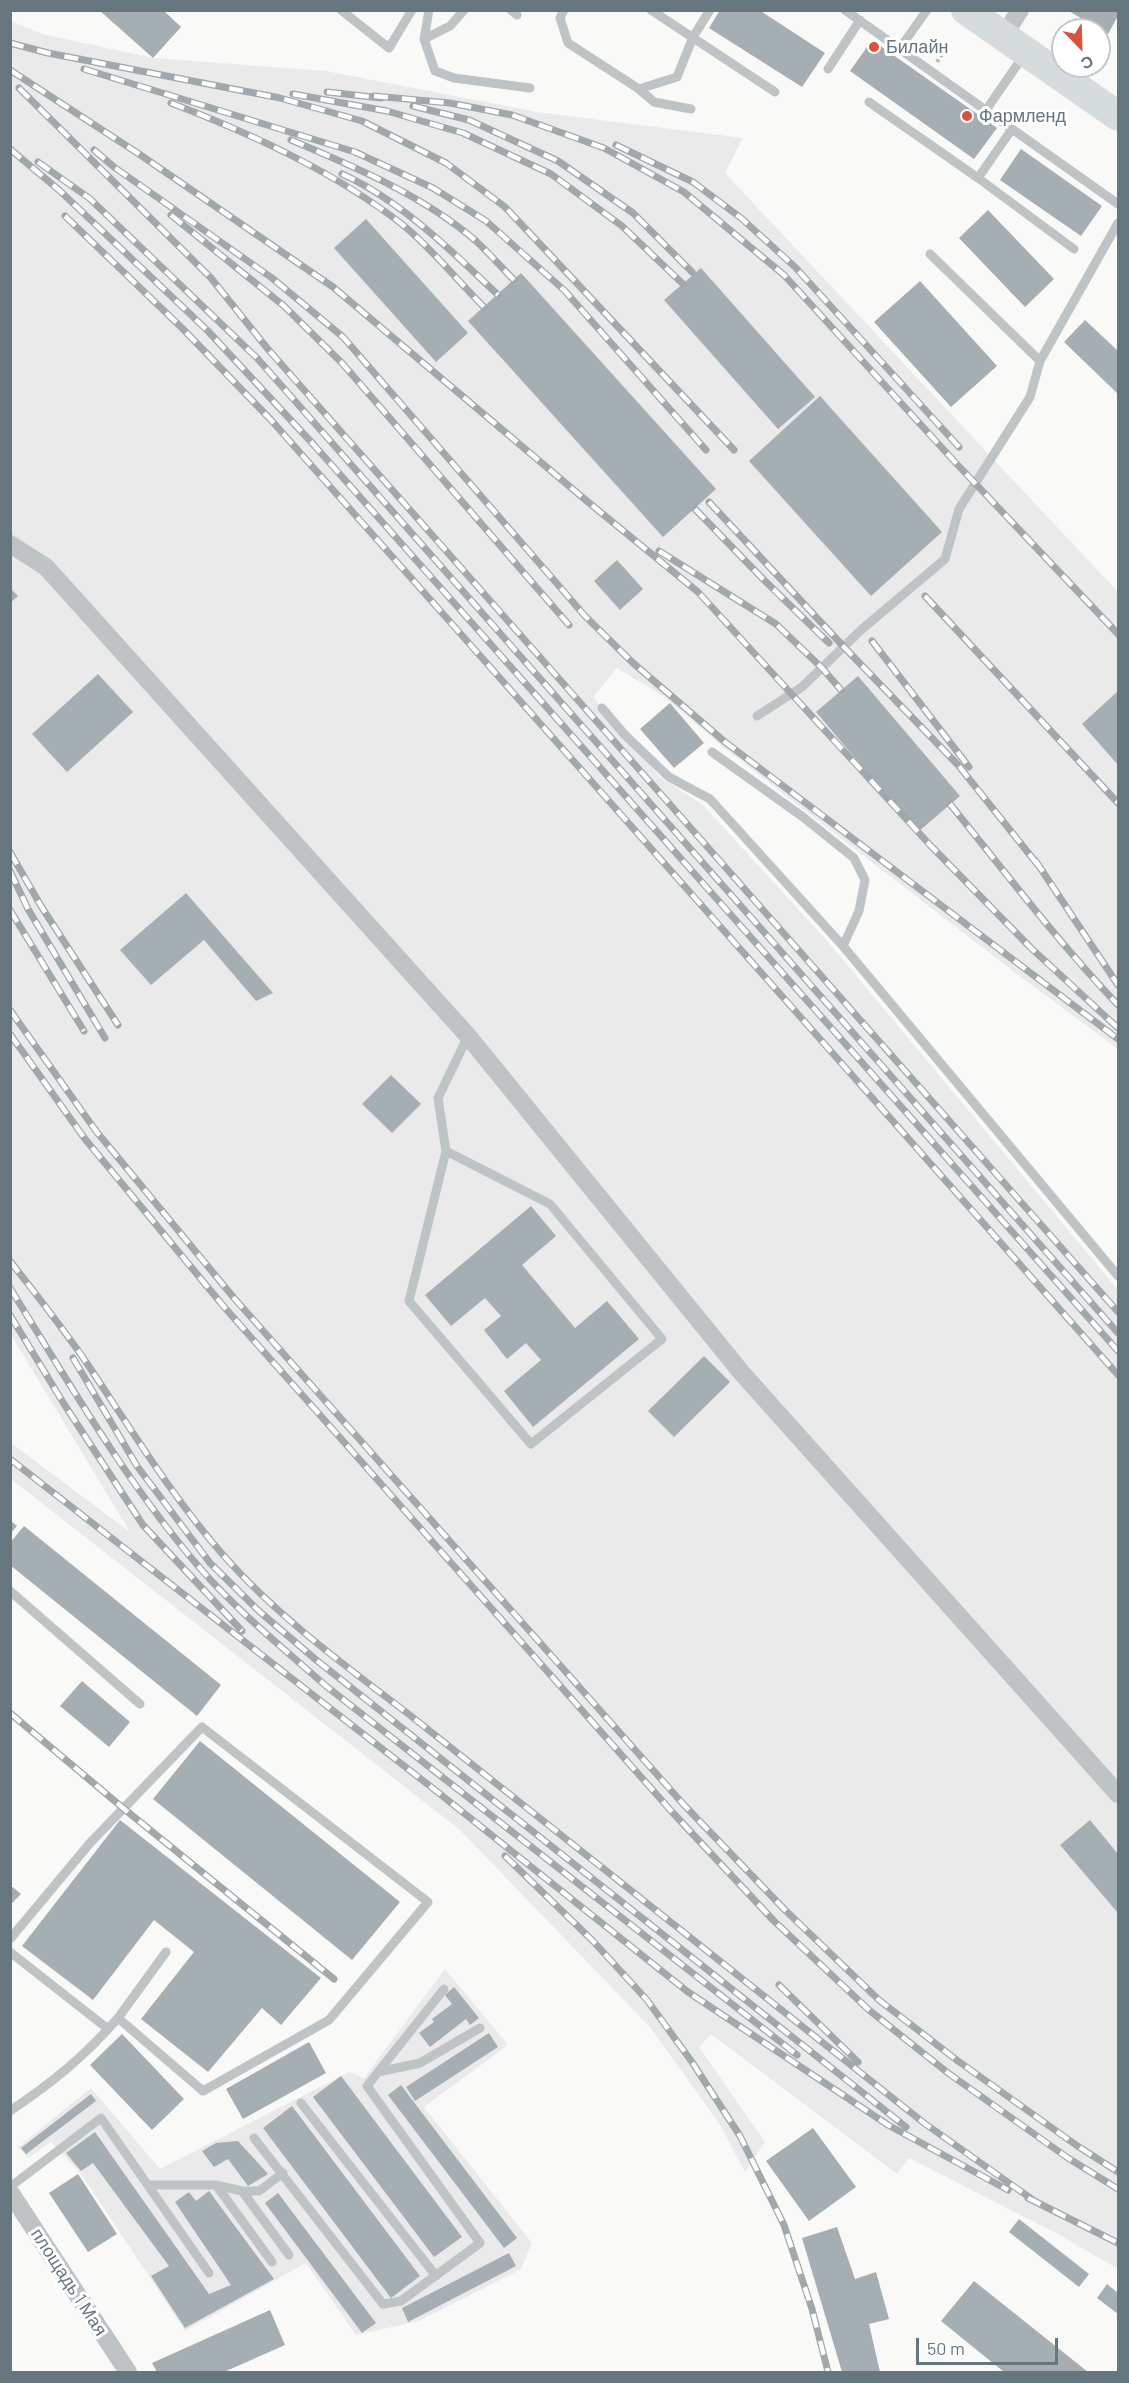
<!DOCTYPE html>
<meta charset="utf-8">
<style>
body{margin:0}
#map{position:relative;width:1129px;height:2383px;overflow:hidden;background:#f9f9f7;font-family:Barlow,sans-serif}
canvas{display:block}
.frame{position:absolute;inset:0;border:12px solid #66767f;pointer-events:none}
.north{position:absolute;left:1051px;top:18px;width:60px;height:60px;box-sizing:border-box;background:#fff;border:2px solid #c2c8cc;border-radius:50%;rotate:157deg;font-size:16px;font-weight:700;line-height:24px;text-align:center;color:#66767f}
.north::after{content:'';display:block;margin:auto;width:21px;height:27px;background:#d75339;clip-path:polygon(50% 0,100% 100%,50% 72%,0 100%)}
.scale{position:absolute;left:916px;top:2338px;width:142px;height:27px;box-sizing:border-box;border:3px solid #66767f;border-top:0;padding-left:8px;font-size:18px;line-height:21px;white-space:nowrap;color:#66767f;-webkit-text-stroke:4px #fff;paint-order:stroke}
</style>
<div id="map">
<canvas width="1129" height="2383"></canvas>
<div class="frame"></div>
<div class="north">С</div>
<div class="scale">50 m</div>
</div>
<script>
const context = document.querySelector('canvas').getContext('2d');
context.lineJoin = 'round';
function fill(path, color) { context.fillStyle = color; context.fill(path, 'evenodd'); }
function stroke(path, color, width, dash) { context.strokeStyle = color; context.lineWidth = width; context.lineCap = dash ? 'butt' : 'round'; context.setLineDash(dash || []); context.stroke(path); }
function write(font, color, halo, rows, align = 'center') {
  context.font = font + ' Barlow,sans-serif'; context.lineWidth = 6; context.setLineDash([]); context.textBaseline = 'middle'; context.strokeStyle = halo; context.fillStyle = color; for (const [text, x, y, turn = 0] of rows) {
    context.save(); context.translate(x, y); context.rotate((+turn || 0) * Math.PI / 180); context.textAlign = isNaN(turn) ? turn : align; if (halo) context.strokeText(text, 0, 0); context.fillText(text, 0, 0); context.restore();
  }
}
const built = new Path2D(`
 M11 21 42 34 153 58 326 71 537 112 743 138 725 173 1118 592V1049L1018 975 724 748 663 696 617 668 593 697 661 778 702 804 828 942 1118 1290V2269L1056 2233 909 2158 897 2174 711 2034 699 2047 765 2142 745 2172 719 2123 649 2026 460 1830 11 1479V1443L130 1532 11 1335Z
 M445 1969 508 2045 424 2107 532 2243 521 2269 419 2321 356 2335 306 2263 185 2331 82 2175 51 2142 28 2158 18 2147 91 2088 160 2169 349 2072 364 2078Z`);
const building = new Path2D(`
 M99 10H163L181 27 153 58Z
 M720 10H759L825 53 802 87 709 28Z
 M1067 10H1118V16L1108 34Z
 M872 40 997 128 974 159 850 71Z
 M1021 149 1102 206 1081 236 1000 180Z
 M988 210 1054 279 1025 307 959 238Z
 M366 219 468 333 436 362 334 248Z
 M701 268 815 397 778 429 664 300Z
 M521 273 716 489 663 537 468 321Z
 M920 281 997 366 951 407 874 322Z
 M1085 320 1118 351V394L1064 342Z
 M820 396 942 532 871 596 749 461Z
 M617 560 643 589 620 610 594 581Z
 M10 588 18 596 10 603Z
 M98 674 133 712 67 772 32 734Z
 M858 676 960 796 918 832 816 712Z
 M1118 691V765L1082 724Z
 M670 703 704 743 674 768 640 729Z
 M186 893 273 993 256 1001 204 940 151 985 120 950Z
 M391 1075 421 1104 392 1133 362 1104Z
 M531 1206 556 1236 522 1265 575 1328 607 1301 639 1339 533 1427 504 1391 541 1360 526 1343 507 1359 484 1330 501 1316 485 1298 451 1326 425 1295Z
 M704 1356 730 1382 674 1437 648 1411Z
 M10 1520 17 1526 10 1534Z
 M24 1526 221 1685 197 1716 10 1565V1543Z
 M82 1681 130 1722 109 1747 60 1706Z
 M200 1741 400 1902 352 1960 153 1799Z
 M120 1820 321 1978 281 2025 262 2008 208 2072 141 2019 194 1952 154 1920 93 2000 22 1946Z
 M1090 1820 1118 1854V1913L1060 1845Z
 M10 1885 21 1894 10 1905Z
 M454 1987 479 2018 470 2025 466 2019 430 2047 419 2033 434 2022 432 2019 452 2004 445 1995Z
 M489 2033 498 2047 415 2101 406 2087Z
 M122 2034 184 2099 152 2130 90 2065Z
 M309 2042 326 2073 243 2119 226 2089Z
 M341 2076 462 2237 434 2257 313 2097Z
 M401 2085 517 2238 504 2248 388 2095Z
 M91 2094 96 2101 26 2154 21 2148Z
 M292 2106 420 2276 391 2298 263 2128Z
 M813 2128 856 2187 809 2221 766 2161Z
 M95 2132 209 2294 231 2285 175 2202 189 2192 196 2201 209 2191 274 2279 185 2328 151 2276 169 2266 93 2163 81 2171 66 2153Z
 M238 2141 268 2174 248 2186 228 2159 214 2167 202 2151 216 2143Z
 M78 2174 117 2234 88 2252 49 2193Z
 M278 2193 376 2323 362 2333 265 2203Z
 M1019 2219 1089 2274 1079 2287 1009 2232Z
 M837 2227 855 2279 876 2272 889 2319 869 2324 880 2372H842L802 2238Z
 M509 2253 516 2266 408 2322 402 2308Z
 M974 2281 1088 2372H1004L941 2321Z
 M1107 2284 1118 2293V2314L1097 2298Z
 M270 2310 285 2345 224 2372H157L152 2363Z`);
const path = new Path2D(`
 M937 62 945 50`);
const lane = new Path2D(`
 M341 10 389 48 412 10
 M429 10 424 39 435 71 454 78 530 88
 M511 10 517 15
 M564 10 560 18 568 43 639 89 677 77 693 37 710 10
 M651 10 775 92
 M845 10 1012 129
 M424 39 450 26 464 10
 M900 48 927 10
 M828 69 860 20
 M639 89 654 102 691 109
 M869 102 978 178
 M986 110 1024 55
 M1074 249 978 178 1012 129 1118 204
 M930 254 1040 361
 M602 708 625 735 669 777 710 799 843 946 1118 1276
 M757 716 802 687 861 630 945 559 959 509 1030 397 1040 361 1118 223
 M712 752 803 817 854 858 865 880 859 911 843 946
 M446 1151 550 1204 662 1339 531 1444 409 1301 446 1151 438 1098 468 1036
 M10 1591 140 1704
 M10 1939 90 1843 202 1727 428 1902 329 2020 203 2091 118 2018C84 2057 53 2082 10 2111
 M10 1952 108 2029
 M118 2018 166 1952
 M378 2072 420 2063 480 2028
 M301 2103 436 2276
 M254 2138 383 2304 401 2301 480 2243 367 2086 444 1989
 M148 2185H216L242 2191H259L283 2173
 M216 2185 272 2262
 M10 2187 101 2118 209 2273
 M242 2191 289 2255`);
const street = new Path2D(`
 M1003 37 1020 10
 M10 544 46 567 468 1036 741 1372 1118 1794
 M10 2192 128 2372`);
const primary = new Path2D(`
 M966 10 1118 116`);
const rail = new Path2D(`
 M10 43 48 53 280 98 362 121 446 163 505 207 734 450
 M84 69 355 152 433 188 486 221 564 290 706 450
 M10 70 139 154 333 287 588 502 698 592 930 845 1031 948 1118 1028
 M19 88 211 278 267 348 1118 1312
 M327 92 381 98
 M293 94 387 111 463 133 551 174 622 226 683 284
 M374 96 450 103 512 115 604 148 684 192 784 275 954 461 1118 634
 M171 103C252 134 335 172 403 225 430 247 459 282 484 307
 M413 106 469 120 558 161 633 213 692 272
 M291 140C353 166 424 196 476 241 489 253 501 267 514 280
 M616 145 693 182 741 218 795 267 959 447
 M10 149 59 190 207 330 313 444 1118 1351
 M94 150 114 167 272 278 343 337 585 616 633 663 725 742 1118 1039
 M38 162 89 198 257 358 1118 1333
 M342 174C400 200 453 252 498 295
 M171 215 284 306 342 363 569 625
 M65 216 182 328 271 420 1118 1375
 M709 502 844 647 958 765 1038 865
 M695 509 763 579 829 643
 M659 551 776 624 822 668 841 690
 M925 596 1118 803
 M872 641 969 767
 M950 804C1005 872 1058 942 1118 1005
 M10 852 41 906 118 1025
 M1035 860 1118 985
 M10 871 28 909 105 1038
 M10 910 84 1031
 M10 1010 96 1131 234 1298 684 1805 785 1910 879 2000 958 2061 1076 2145 1118 2172
 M10 1034 85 1139 225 1308 673 1813 774 1921 869 2010 948 2073 1068 2158 1118 2189
 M10 1261C38 1297 67 1333 92 1371 134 1434 174 1499 224 1556 279 1618 346 1666 411 1716L924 2123 1036 2202
 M10 1288C69 1383 126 1482 199 1567 237 1611 283 1648 326 1686L797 2055
 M10 1315 64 1404 143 1525 242 1631
 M73 1358 137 1466 210 1563 260 1612 315 1659 906 2127
 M10 1459 435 1790 688 1992 888 2125 1008 2190
 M10 1713 123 1808 334 1979
 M505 1856 593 1941 647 2000 692 2062 740 2136 784 2225 812 2309 828 2372
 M779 1985 858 2062
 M1028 2198 1118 2243`);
const markers = [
 [874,47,6,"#d75339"],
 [967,116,6,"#d75339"]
];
const poiNames = [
 ["Билайн",886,47],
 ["Фармленд",979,116]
];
const streetNames = [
 ["площадь 1 Мая",69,2282,57]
];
fill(built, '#eaeaea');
fill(building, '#a5aeb3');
stroke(path, '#b9bdbf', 4, [3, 3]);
stroke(lane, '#bec3c6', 9);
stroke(street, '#bec3c6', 18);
stroke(primary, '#d6dbde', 30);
stroke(rail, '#a0a8ac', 7);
stroke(rail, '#fff', 4.5, [14]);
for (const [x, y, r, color] of markers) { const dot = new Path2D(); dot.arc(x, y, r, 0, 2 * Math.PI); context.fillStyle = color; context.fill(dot); stroke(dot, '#fff', 2); }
write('18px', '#66767f', '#fff', poiNames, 'left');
write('18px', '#66767f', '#fff', streetNames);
</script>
